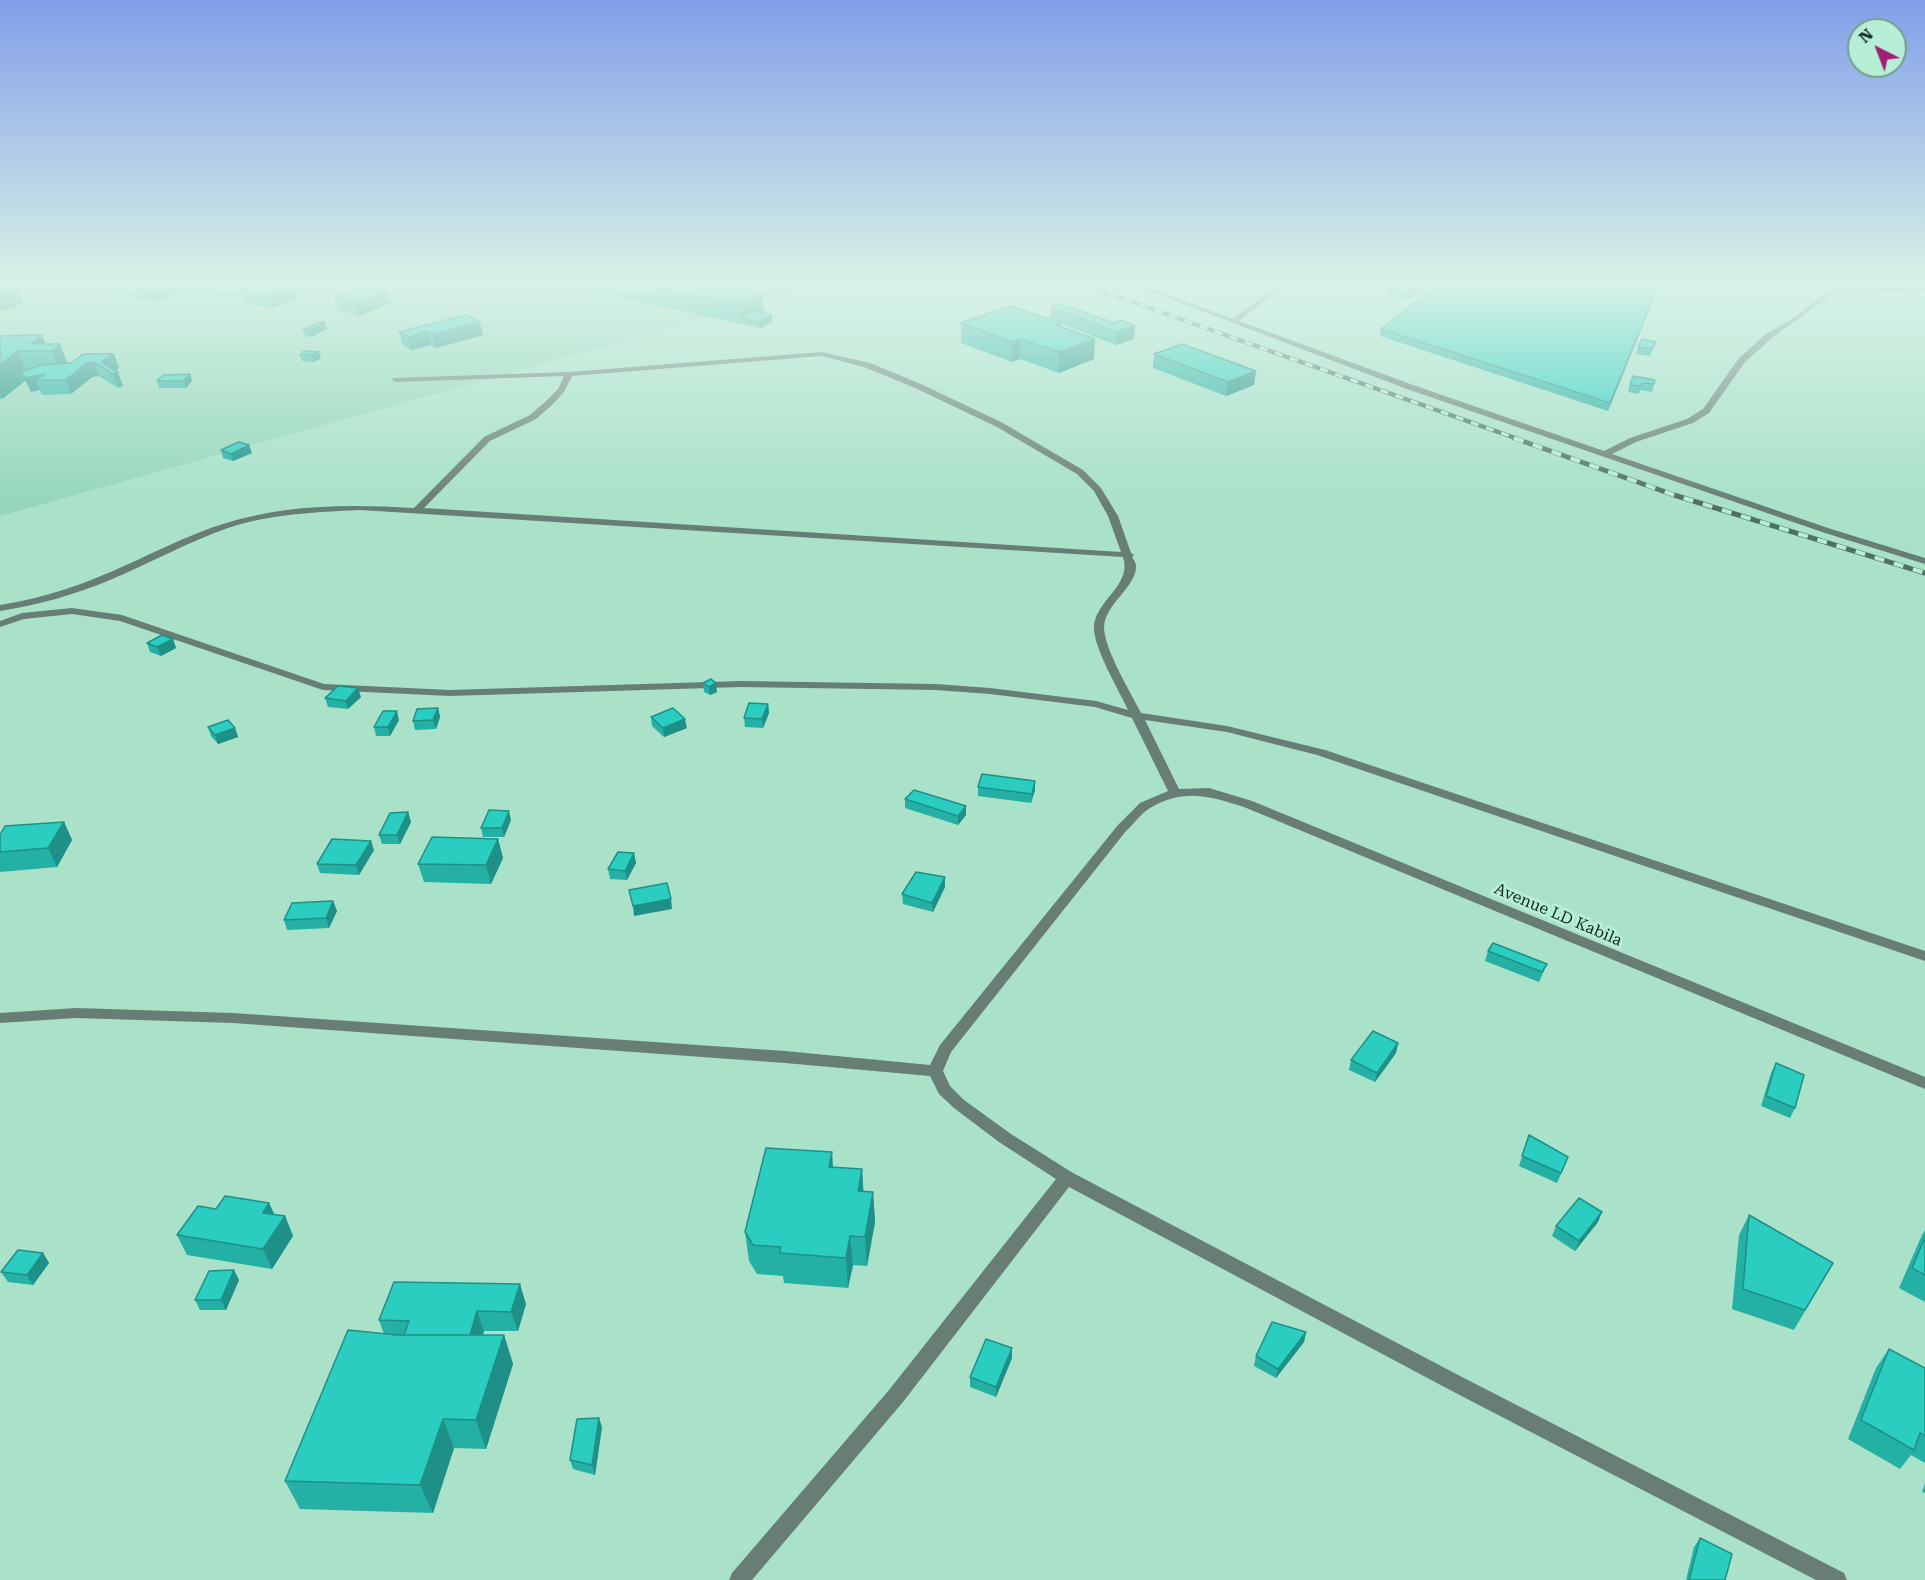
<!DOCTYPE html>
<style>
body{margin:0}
#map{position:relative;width:1925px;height:1580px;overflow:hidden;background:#a9e1c9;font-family:"Roboto Serif",serif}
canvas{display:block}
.north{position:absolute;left:1847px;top:18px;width:60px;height:60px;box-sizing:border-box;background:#b6eed6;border:2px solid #749f8d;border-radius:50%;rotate:318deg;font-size:16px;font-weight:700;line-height:24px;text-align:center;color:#122820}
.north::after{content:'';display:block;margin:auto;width:21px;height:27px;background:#a02073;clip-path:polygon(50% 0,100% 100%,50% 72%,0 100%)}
</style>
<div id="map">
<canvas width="1925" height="1580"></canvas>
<div class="north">N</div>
</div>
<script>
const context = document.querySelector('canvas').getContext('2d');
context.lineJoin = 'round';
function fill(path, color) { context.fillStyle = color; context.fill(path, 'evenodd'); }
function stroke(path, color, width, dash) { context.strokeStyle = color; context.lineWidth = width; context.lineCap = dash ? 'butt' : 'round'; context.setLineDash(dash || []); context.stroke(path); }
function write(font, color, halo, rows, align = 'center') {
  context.font = font + ' "Roboto Serif",serif'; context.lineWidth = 6; context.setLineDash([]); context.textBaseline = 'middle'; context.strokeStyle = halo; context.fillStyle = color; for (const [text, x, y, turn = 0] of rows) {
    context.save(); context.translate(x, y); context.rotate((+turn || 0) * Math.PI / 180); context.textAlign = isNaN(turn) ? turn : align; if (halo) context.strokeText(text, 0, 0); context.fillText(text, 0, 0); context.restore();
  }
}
const built = new Path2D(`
 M0 283H830L0 516Z`);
const minor = new Path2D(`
 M1128 283H1137L1233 319 1281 283H1288L1239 321 1413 385 1604 451 1630 438 1687 419 1703 409 1739 358 1766 334 1795 317 1839 283H1846L1839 289 1925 287V291L1834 293 1772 338 1745 362 1709 413 1693 423 1636 442 1612 454 1831 529 1925 558V564L1825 533 1407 389Z
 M822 352 870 363 921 384 1003 423 1083 470 1101 488 1118 516 1131 553 1134 555 1132 557C1134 560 1136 563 1136 566 1137 586 1105 604 1104 627 1104 649 1131 693 1141 713L1227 726 1325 750 1925 951V961L1317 755 1227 732 1145 720 1179 789 1209 788 1252 801 1925 1077V1089L1244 807C1209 796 1184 788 1150 808 1141 813 1134 824 1126 831L951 1052 943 1071 950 1086 964 1100 1011 1134 1073 1173 1464 1378 1844 1573 1847 1580H1816L1450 1390 1069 1187 903 1402 752 1580H729L732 1573 889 1390 1056 1179 999 1142 954 1108 939 1094 930 1076 785 1063 233 1023 76 1018 0 1023V1013L76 1008 233 1013 785 1051 930 1065 940 1045 1118 825 1140 803 1168 791 1132 718 1095 707 990 694 936 690 741 687 450 696 323 690 120 621 72 614 24 619 0 627V621L22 613 72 608 122 615 324 684 450 690 741 681 936 684 990 688 1096 701 1128 710C1119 690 1094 649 1094 628 1094 601 1133 585 1123 557L360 510C316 512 270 514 228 528 188 542 150 563 110 580 74 595 38 605 0 611V605C45 598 85 584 126 565 158 551 190 534 223 524 285 504 350 504 414 508L484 437 530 415 546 401 558 389 564 376 396 382 392 380 393 378 569 372ZM822 356 864 367 915 388 997 427 1077 474 1094 491 1108 516 1121 552 424 508 490 441 536 419 552 405 564 392 572 376Z`);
const railFar1 = new Path2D(`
 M1079 283 1518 439`);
const rail = new Path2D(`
 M1514 438 1674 495 1925 573`);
const wall = new Path2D(`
 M110 283H284L295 285 299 298 272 308 245 303 244 299 189 293 188 291 182 290 183 292 151 302 113 292Z
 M566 283H717L762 293 764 312 761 313 772 322 760 328 579 288 574 291 567 289Z
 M1660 283 1608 411 1380 336 1381 329Z
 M1388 288 1419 290 1409 299 1386 294Z
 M335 298 392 303 358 316 338 310Z
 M1061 304 1134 339 1116 345 1061 324V327L1094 359 1059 373 1020 359 1012 362 961 343V323L1050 320 1051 307Z
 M466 315 483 335 436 348 431 345 411 350 403 345 399 332Z
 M327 329 311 337 305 336 303 330Z
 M0 336 46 344H60L67 363 114 354 119 368 115 370 123 386 118 388 99 376 92 377 71 394 42 395 40 390 31 392 25 381 2 399H0Z
 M1656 342 1650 356 1636 354 1638 347Z
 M319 352 321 358 314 362 302 361 300 355Z
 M1154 354 1254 385 1226 396 1153 368Z
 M190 374 192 381 186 388H159L157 381Z
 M1655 380 1652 392 1640 390 1639 394 1628 392 1630 385Z
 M221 450 252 453 233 461 223 458Z
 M173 639 176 648 161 656 150 652 147 643Z
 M703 683 717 692 710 695 704 692Z
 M361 697 348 709 328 707 325 698Z
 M768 704 769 713 763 728 745 727 744 718Z
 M438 708 440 717 436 729 415 730 413 721Z
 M651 717 687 728 664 737 652 726Z
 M399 720 390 736H376L374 727Z
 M208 727 235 728 238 737 218 744 211 736Z
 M1035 781V790L1031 803 978 796V787Z
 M905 799 966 815 958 825 905 808Z
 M408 812 411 822 400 844H382L379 835Z
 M511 820 504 837H483L481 828Z
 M64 822 72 840 57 867 0 872V835Z
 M498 839 503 858 491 884 424 882 418 864Z
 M374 850 359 875 320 873 317 864Z
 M634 853 636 863 627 880 610 879 608 869Z
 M945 877V887L933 912 903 904 902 894Z
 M333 901 337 911 329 928 287 930 284 920Z
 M1488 951 1547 964 1539 982 1485 961Z
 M1398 1043 1396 1053 1375 1082 1349 1070 1351 1060Z
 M1776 1063 1795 1108 1790 1118 1761 1106 1771 1073Z
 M1529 1135 1564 1167 1557 1183 1519 1166Z
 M833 1167 862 1169 863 1191 873 1192 875 1222 867 1266 853 1265 848 1288 784 1283 783 1276 757 1274 749 1261 745 1232Z
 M269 1203 275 1215 285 1216 293 1236 272 1269 187 1255 177 1235 216 1209Z
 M1602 1212 1598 1222 1575 1251 1552 1236 1556 1226Z
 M1749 1215 1833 1263 1794 1330 1732 1309 1739 1235Z
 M1925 1230V1302L1899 1288 1922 1235Z
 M43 1253 49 1263 33 1285 8 1282 1 1272Z
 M234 1270 239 1280 226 1310H200L195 1300Z
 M526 1304 518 1331H484L483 1335H504L513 1364 486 1449 454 1448 433 1513 300 1509 285 1481 384 1334 379 1320Z
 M1306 1332 1304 1342 1276 1378 1254 1366 1256 1356Z
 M1889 1349 1925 1368V1463L1911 1455 1900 1469 1848 1439 1876 1368Z
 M1012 1358 996 1397 970 1387V1377Z
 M602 1427 595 1475 573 1469 570 1460Z
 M1925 1483V1493L1922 1492Z
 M1700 1538 1725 1580H1686L1694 1547Z`);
const shadedWall = new Path2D(`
 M18 283 20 289 17 290 23 304 0 311V290Z
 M20 283H39L22 288Z
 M168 283H180L183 292 151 302 147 290Z
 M573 283H578L579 288 574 291Z
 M1659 283H1660L1608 411 1610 403Z
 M1421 284 1419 290 1409 299 1410 292Z
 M295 285 299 298 272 308 269 295Z
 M389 291 392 303 358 316 354 303Z
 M762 293 764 312 749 320 740 318 739 305Z
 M772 315V322L760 328 759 322Z
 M325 322 327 329 311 337 309 331Z
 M480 322 483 335 436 348 433 334Z
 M1135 326 1134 339 1116 345 1117 332Z
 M428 331 431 345 411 350 408 337Z
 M42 335 48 351 31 344Z
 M1020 339V359L1012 362V342Z
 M1095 339 1094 359 1059 373V352Z
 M60 344 70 371 62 378 52 351Z
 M18 351 28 377 45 374 36 380 40 390 31 392 25 378 21 372 25 381 2 399 0 394V365Z
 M319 352 321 358 314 362 312 355Z
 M114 354 119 368 111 373 101 362Z
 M94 362 99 376 92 377 71 394 66 380 86 363Z
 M1256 371 1254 385 1226 396 1228 382Z
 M118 372 123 386 118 388 113 374Z
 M190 374 192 381 186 388 183 381Z
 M249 445 252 453 233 461 231 454Z
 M173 639 176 648 161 656 157 647Z
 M716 683 717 692 710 695 709 687Z
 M358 688 361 697 348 709 346 701Z
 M768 704 769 713 763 728 762 719Z
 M438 708 440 717 436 729 433 720Z
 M397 711 399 720 390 736 388 727Z
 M685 719 687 728 664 737 663 728Z
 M235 728 238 737 218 744 215 735Z
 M1035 781V790L1031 803 1032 794Z
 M966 806V815L958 825V816Z
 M509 811 511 820 504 837 502 828Z
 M408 812 411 822 400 844 397 835Z
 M64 822 72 840 57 867 48 848Z
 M498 839 503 858 491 884 486 865Z
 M371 841 374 850 359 875 356 865Z
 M634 853 636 863 627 880 625 871Z
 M945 877V887L933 912 932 903Z
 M671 899 672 909 634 916 633 906Z
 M333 901 337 911 329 928 326 918Z
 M1398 1043 1396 1053 1375 1082 1377 1073Z
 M832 1152 834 1182 829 1167Z
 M862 1169 864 1199 858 1191Z
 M873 1192 875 1222 867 1266 865 1237Z
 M269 1203 278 1223 263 1213Z
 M1602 1212 1598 1222 1575 1251 1579 1241Z
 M285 1216 293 1236 272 1269 263 1249Z
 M850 1236 853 1265 848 1288 846 1258Z
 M43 1253 49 1263 33 1285 27 1275Z
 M234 1270 239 1280 226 1310 221 1300Z
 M520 1284 526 1304 518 1331 511 1312Z
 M477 1311 484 1331 473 1366 466 1346Z
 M1306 1332 1304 1342 1276 1378 1278 1369Z
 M504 1335 513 1364 486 1449 476 1420Z
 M1012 1348V1358L996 1397V1387Z
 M599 1418 602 1427 595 1475 592 1465Z
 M443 1419 454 1448 433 1513 420 1485Z`);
const building = new Path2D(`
 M0 283H7L16 285 0 290Z
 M121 283H168L147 290Z
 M205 283H255L247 287Z
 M260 283H284L295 285 269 295 241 290Z
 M637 283H717L762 293 739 305Z
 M1394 283H1416L1421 284 1410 292 1388 288Z
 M1440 283H1659L1610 403 1381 329Z
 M370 286 389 291 354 303 335 298Z
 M1061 304 1114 323 1121 320 1135 326 1117 332 1051 307Z
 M1010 306 1061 323 1056 325 1095 339 1059 352 1020 339 1012 342 961 323Z
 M753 311 772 315 759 322 740 318Z
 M466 315 480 322 433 334 428 331 408 337 399 332Z
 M319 322H325L309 331 303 330Z
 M42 335 31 344H60L52 351H18L0 365V336Z
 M1642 339 1656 342 1652 349 1638 347Z
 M1182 344 1256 371 1228 382 1154 354Z
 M304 351 319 352 312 355H300Z
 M83 354H114L101 362 118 372 113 374 94 362 86 363 66 380H36L45 374 25 378 21 372 41 365 72 363Z
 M190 374 183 381H157L163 375Z
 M1633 376 1655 380 1654 384 1642 383 1641 386 1630 385Z
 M239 442 249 445 231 454 221 450Z
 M162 635 173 639 157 647 147 643Z
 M711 679 716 683 709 687 703 683Z
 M338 686 358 688 346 701 325 698Z
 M749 703 768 704 762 719 744 718Z
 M438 708 433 720 413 721 417 709Z
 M673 708 685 719 663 728 651 717Z
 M383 711H397L388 727H374Z
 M228 720 235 728 215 735 208 727Z
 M982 774 1035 781 1032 794 978 787Z
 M914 790 966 806 958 816 905 799Z
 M489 810 509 811 502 828H481Z
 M408 812 397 835H379L390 813Z
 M64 822 48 848 0 852V835L5 826Z
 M432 837 498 839 486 865 418 864Z
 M332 839 371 841 356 865 317 864Z
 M618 852 634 853 625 871 608 869Z
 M916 872 945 877 932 903 902 894Z
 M667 883 671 899 633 906 629 890Z
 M333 901 326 918 284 920 292 903Z
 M1493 943 1547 964 1542 972 1488 951Z
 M1373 1031 1398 1043 1377 1073 1351 1060Z
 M1776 1063 1804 1075 1795 1108 1766 1096Z
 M1529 1135 1568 1157 1561 1173 1522 1156Z
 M766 1148 832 1152 829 1167 862 1169 858 1191 873 1192 865 1237 850 1236 846 1258 780 1253 781 1247 753 1245 745 1232Z
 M225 1196 269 1203 263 1213 285 1216 263 1249 177 1235 198 1206 216 1209Z
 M1579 1198 1602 1212 1579 1241 1556 1226Z
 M1749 1215 1833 1263 1805 1310 1743 1289Z
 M1925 1237V1275L1912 1268Z
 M18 1250 43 1253 27 1275 1 1272Z
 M234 1270 221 1300H195L209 1271Z
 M394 1282 520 1284 511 1312 477 1311 470 1335H404L409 1321 379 1320Z
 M1272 1322 1306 1332 1278 1369 1256 1356Z
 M348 1330 397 1335H504L476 1420 443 1419 420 1485 285 1481Z
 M986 1339 1012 1348 996 1387 970 1377Z
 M1889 1349 1925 1368V1436L1920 1433 1914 1450 1861 1420Z
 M599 1418 592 1465 570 1460 577 1419Z
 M1700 1538 1732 1554 1725 1580H1689Z`);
const streetNames = [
 ["Avenue LD Kabila",1558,915,23]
];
fill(built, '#95d6bb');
fill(minor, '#687e74');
stroke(railFar1, '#4e7163', 4.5);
stroke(rail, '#4e7163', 5);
stroke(railFar1, '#b6eed6', 3, [8]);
stroke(rail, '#b6eed6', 4, [10]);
fill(wall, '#25b0a6');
fill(shadedWall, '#1e9087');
fill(building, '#2bcdc1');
stroke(building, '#1e9087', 1.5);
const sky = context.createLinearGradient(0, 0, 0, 504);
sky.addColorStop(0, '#839ee9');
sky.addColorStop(0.56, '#d8f2e7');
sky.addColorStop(1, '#d8f2e700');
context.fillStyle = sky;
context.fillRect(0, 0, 1925, 504);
write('16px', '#122820', '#b6eed6', streetNames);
</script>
